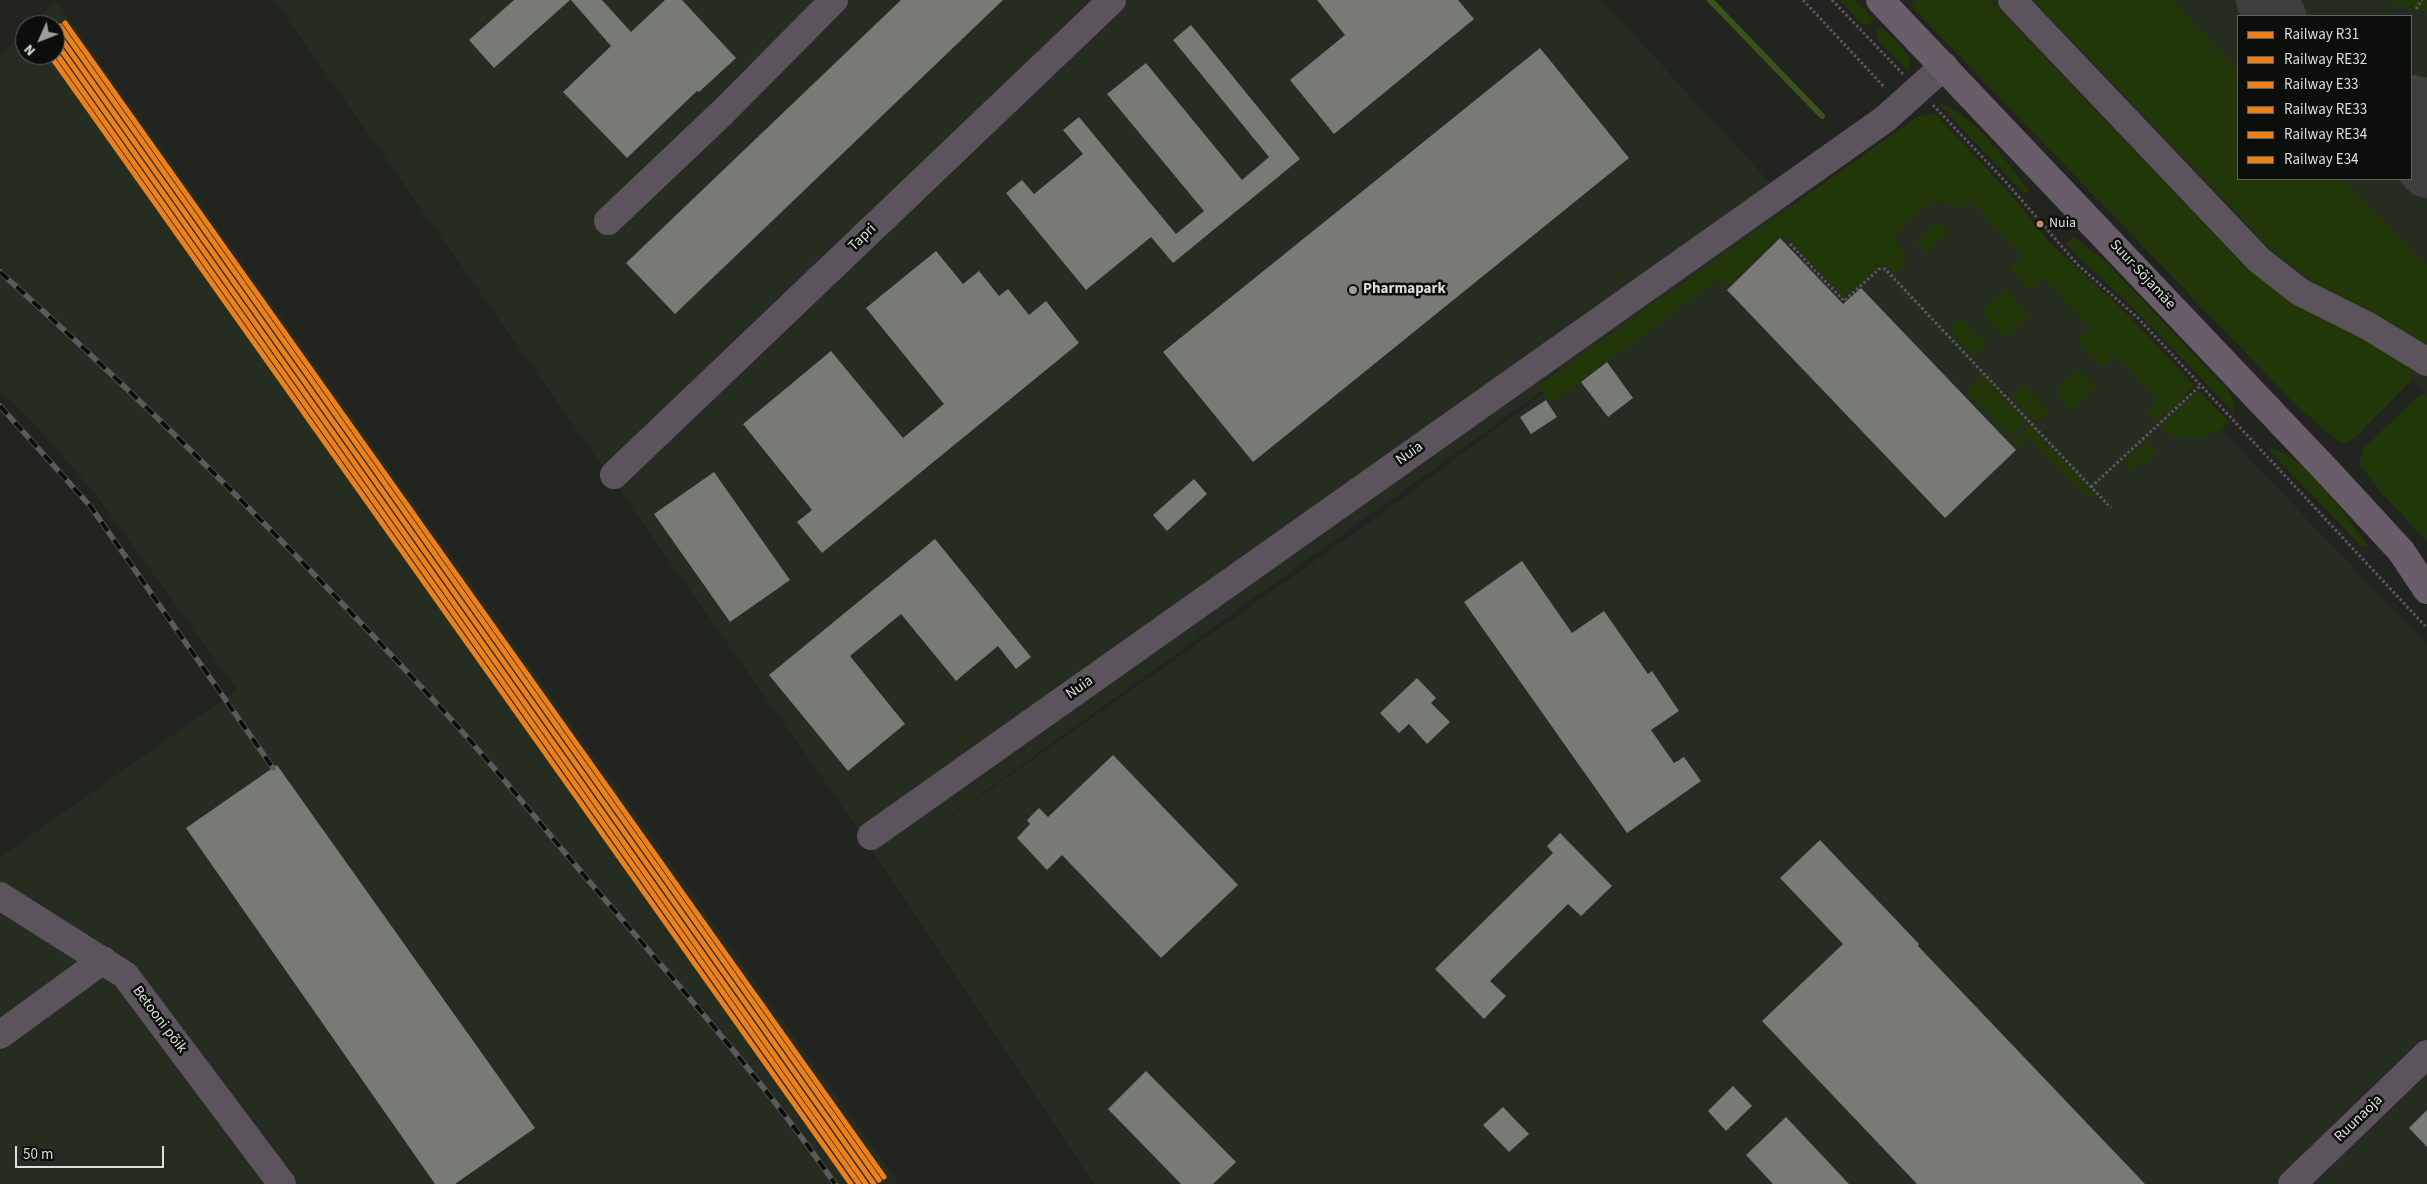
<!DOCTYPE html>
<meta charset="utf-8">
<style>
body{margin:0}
#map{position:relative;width:2427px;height:1184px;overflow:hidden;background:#222420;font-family:"Source Sans 3",sans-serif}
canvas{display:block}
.legend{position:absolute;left:2237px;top:15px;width:175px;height:165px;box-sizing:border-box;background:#0c0e0b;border:1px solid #5f625e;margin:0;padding:6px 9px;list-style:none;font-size:15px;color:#dcdfda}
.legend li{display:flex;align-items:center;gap:10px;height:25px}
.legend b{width:25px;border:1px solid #5f625e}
.north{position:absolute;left:15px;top:15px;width:50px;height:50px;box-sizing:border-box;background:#0c0e0b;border:1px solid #5f625e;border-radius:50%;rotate:226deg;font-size:14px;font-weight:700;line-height:20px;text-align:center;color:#dcdfda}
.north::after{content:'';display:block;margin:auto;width:18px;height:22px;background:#9b9e99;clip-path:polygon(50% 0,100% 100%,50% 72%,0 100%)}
.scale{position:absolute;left:15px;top:1146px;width:149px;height:22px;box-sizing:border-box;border:2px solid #dcdfda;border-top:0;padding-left:6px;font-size:15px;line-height:18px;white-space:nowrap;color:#dcdfda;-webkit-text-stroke:4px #0c0e0b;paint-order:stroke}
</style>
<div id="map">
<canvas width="2427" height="1184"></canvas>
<ul class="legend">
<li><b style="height:6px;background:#ef8016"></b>Railway R31</li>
<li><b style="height:6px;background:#ef8016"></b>Railway RE32</li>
<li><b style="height:6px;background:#ef8016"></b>Railway E33</li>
<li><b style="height:6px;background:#ef8016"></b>Railway RE33</li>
<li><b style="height:6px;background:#ef8016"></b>Railway RE34</li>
<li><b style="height:6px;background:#ef8016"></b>Railway E34</li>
</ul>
<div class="north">N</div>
<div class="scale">50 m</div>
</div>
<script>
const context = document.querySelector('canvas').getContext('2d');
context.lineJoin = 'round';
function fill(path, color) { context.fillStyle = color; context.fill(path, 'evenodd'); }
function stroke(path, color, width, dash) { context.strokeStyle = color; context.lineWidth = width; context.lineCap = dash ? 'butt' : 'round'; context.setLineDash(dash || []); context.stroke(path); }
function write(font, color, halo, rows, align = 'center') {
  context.font = font + ' "Source Sans 3",sans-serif'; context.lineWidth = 5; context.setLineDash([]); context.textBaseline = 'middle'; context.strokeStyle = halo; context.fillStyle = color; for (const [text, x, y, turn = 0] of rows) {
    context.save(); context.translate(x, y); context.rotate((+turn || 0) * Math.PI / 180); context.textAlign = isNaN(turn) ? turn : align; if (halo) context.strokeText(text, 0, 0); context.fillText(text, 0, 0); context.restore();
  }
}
const built = new Path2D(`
 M274 0H1602L1795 210 1934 119 2255 465 2427 644V1184H1094L854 823ZM1676 295 1362 528 945 821V820Z
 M1989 0H2427V395L2387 353 2352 380ZM2238 16H2411V179H2238Z
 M56 1 899 1184H0V857L237 690 97 496 35 424 0 391V55L25 31V55H55V25H31Z`);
const green = new Path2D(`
 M1839 0H1855L1874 20 1868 25 1862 24Z
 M1915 0H1989L2244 266 2405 360 2412 373V380L2357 436 2347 442 2340 443 2298 407 1910 5Z
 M2033 0H2172L2238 70V179H2343L2427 267V348L2319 287 2279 257Z
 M2386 0H2427V12L2388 2Z
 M1880 26C1891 37 1916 55 1909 72L1877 39 1876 31Z
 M1937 102C1980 119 2002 158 2030 192L2024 194Z
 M1934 113 2008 191 2051 244 2122 309 2195 386 2156 422 2144 412 2157 400 2116 356 2103 368 2077 340 2090 328 2043 278 2029 291 2010 269 2023 257 1970 200 1961 209C1953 208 1947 201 1939 201 1927 200 1900 228 1895 238L1907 262 1895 273 1887 265H1879L1844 298 1788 239 1779 237 1727 287 1719 279 1551 403 1538 386 1917 117Z
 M1938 220 1949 232 1926 253 1915 242Z
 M2074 237 2105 261 2228 390 2233 401 2234 413 2139 314 2065 244Z
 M2006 290 2028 313V316L2007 336 2003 337 1982 314V311Z
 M1961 318 1987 345 1974 357 1949 330Z
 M2077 369 2095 385V388L2074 408 2070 409 2056 389Z
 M1982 376 2025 422 2010 437 1966 392Z
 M2024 386 2049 412 2037 423 2012 397Z
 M2199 390 2229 422C2213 440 2177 445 2160 427Z
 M2427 393V541L2383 495 2359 464 2362 450 2418 396Z
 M2029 426 2094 495 2088 499 2028 436 2016 447 2012 443Z
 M2147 440 2155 450 2154 455 2132 470 2122 463Z
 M2265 446C2308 456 2343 513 2368 546L2362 547Z`);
const stream = new Path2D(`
 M1710 0 1822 116`);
const taxiway = new Path2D(`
 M2263 0 2279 16
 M2411 102 2427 105
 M2411 154 2427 171`);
const building = new Path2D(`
 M514 0H570L494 68 469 40Z
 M571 0H602L631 32 665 0H682L736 58 699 92 697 91 627 158 563 92 611 46Z
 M901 0H1003L675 314 626 263Z
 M1317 0H1458L1474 19 1334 134 1290 80 1345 35Z
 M1191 25 1300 159 1173 263 1151 237 1086 290 1006 193 1022 180 1034 194 1083 154 1063 130 1079 117 1176 234 1204 211 1107 94 1146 63 1242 180 1269 157 1173 40Z
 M1540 48 1629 158 1253 462 1163 352Z
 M1780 238 1843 304 1861 288 2016 450 1945 518 1727 290Z
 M936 251 963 284 979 271 999 296 1008 289 1029 315 1046 301 1079 343 822 553 797 522 812 510 743 424 831 351 903 438 944 404 866 308Z
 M1607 362 1633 398 1608 417 1581 382Z
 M1546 400 1557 417 1531 434 1520 417Z
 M714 472 790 580 730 622 654 514Z
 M1194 479 1207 494 1167 531 1153 515Z
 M935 539 1031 657 1016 669 998 646 956 681 901 614 850 656 905 724 848 771 769 675Z
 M1522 561 1572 633 1604 611 1648 674 1652 671 1679 711 1651 730 1674 763 1684 757 1701 781 1627 833 1464 602Z
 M1417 678 1436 698 1431 703 1450 722 1427 744 1409 724 1399 733 1380 713Z
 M1113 755 1238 885 1161 958 1062 855 1047 870 1017 838 1030 824 1027 820 1039 808 1048 817Z
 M277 765 535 1128 455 1184H435L186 828Z
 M1560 833 1612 886 1581 916 1568 904 1490 981 1506 996 1484 1019 1435 969 1553 853 1547 846Z
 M1820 840 1919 944 1918 946 2145 1184H1917L1762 1021 1843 944 1780 878Z
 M1146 1071 1236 1162 1213 1184H1181L1108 1109Z
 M1733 1086 1752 1106 1726 1131 1708 1111Z
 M1503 1107 1529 1134 1509 1152 1483 1125Z
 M2427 1110V1147L2409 1128Z
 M1786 1117 1849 1184H1773L1746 1155Z`);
const path = new Path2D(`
 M1803 0 1885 88
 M1832 0 1903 74
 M2416 9 2422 0
 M1933 105 2005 181 2078 265 2138 318 2427 628
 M1790 244 1844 301 1879 269H1885L2111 508
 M2091 487 2200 386`);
const minor = new Path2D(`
 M2012 0 2259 260 2300 292 2368 326 2427 362
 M608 221 723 112 834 0
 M614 475 1112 0
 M871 836 1885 119 1944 66
 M0 896 125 975 282 1184
 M0 1035 103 960
 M2292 1184 2427 1054`);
const major = new Path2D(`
 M1880 0 2329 473 2401 551 2427 590`);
const rail = new Path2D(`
 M0 272C157 412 308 564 451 719 498 771 542 826 588 880 673 979 761 1077 835 1184
 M0 406 91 507 273 768`);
const rail1 = new Path2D(`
 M55 30 874 1184`);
const rail2 = new Path2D(`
 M55 41 866 1184`);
const rail3 = new Path2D(`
 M60 26 879 1180`);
const rail4 = new Path2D(`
 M55 52 859 1184`);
const rail5 = new Path2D(`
 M65 23 884 1177`);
const rail6 = new Path2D(`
 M50 55 851 1184`);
const markers = [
 [2040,224,4.5,"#c18c65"],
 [1353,290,5,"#9b9e99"]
];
const busNames = [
 ["Nuia",2049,224]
];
const streetNames = [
 ["Tapri",863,238,-44],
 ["Suur-Sõjamäe",2142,275,47],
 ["Nuia",1410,454,-35],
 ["Nuia",1080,688,-35],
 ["Betooni põik",159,1020,53],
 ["Ruunaoja",2359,1119,-44]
];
const poiNames = [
 ["Pharmapark",1363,290]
];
fill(built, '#252c20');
fill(green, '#223708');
stroke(stream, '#385419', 6);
stroke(taxiway, '#403f3e', 54);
fill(building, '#787a76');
stroke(path, '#5b575b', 3, [2.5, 2.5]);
stroke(minor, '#5c545d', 28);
stroke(major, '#685d69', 28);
stroke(rail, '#5d5a5c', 5.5);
stroke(rail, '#0c0e0b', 4, [11]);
stroke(rail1, '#ef8016', 5);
stroke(rail2, '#ef8016', 5);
stroke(rail3, '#ef8016', 5);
stroke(rail4, '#ef8016', 5);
stroke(rail5, '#ef8016', 5);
stroke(rail6, '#ef8016', 5);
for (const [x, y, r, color] of markers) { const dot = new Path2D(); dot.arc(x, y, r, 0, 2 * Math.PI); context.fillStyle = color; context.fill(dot); stroke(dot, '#0c0e0b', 2); }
write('14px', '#dcdfda', '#0c0e0b', busNames, 'left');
write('15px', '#dcdfda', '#0c0e0b', streetNames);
write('bold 15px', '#dcdfda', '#0c0e0b', poiNames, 'left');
</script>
